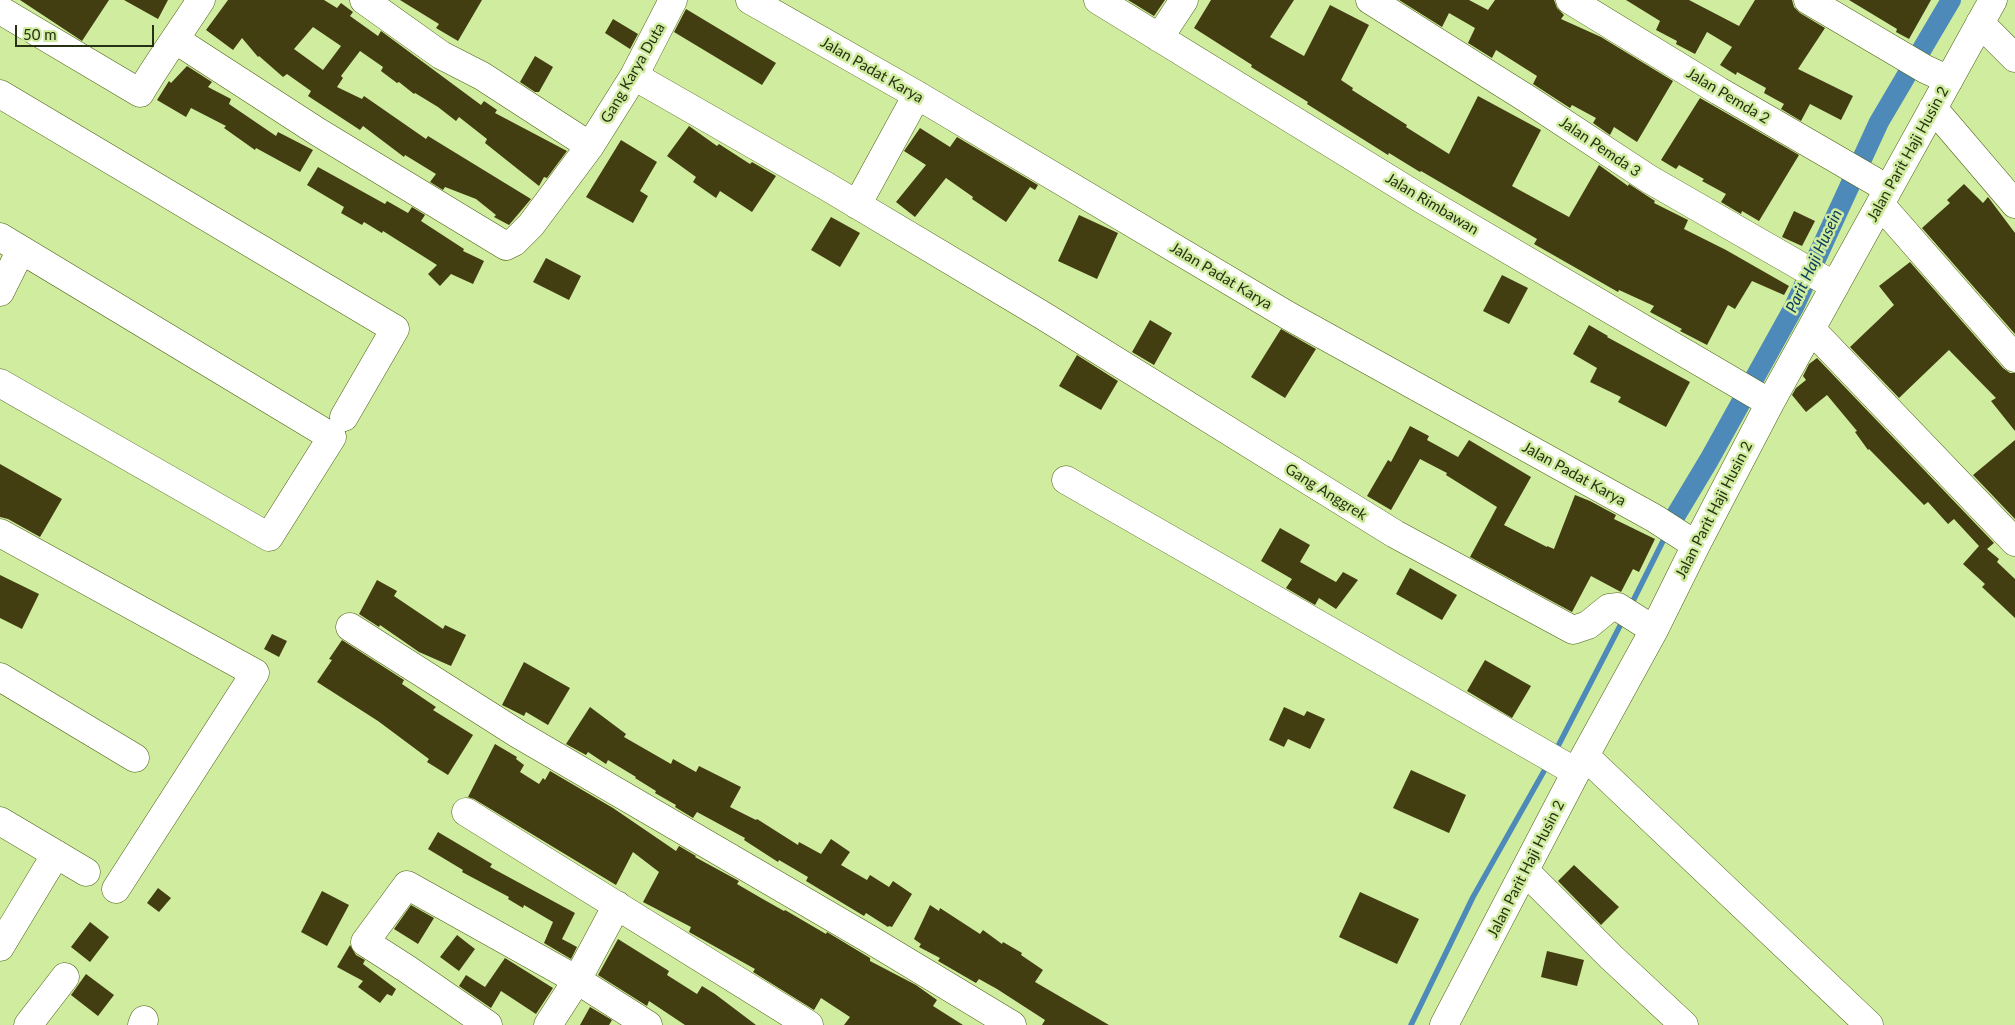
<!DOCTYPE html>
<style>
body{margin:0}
#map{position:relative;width:2015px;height:1025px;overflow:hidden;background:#d0ec9f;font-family:Lato,sans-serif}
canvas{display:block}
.scale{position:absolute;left:15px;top:25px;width:139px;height:22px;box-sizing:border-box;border:2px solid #273113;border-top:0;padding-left:6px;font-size:15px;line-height:18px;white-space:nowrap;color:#273113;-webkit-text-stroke:4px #d0ec9f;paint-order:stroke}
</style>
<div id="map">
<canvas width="2015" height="1025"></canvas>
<div class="scale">50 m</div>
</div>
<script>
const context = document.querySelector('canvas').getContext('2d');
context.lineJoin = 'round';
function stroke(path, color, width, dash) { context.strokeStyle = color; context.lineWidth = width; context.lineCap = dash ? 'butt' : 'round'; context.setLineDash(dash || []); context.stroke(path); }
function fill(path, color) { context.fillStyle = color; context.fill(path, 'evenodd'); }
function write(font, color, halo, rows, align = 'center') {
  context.font = font + ' Lato,sans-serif'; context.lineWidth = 5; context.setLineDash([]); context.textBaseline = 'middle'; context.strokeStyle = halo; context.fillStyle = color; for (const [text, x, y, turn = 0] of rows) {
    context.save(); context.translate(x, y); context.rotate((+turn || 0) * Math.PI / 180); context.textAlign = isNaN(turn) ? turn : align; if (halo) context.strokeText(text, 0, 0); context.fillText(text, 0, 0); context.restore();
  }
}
const stream = new Path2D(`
 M1630 607 1666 535
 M1555 752 1623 620
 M1411 1025 1473 897 1548 764`);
const canal = new Path2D(`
 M1673 520 1709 460 1794 307 1879 122 1951 0`);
const building = new Path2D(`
 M20 0H109L82 41Z
 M124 0H168L158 19Z
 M228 0H324L337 8 341 3 353 12 350 16 378 36 381 31 481 105 484 101 497 110 495 113 567 151 547 178 544 177 539 186 485 143 487 139 459 117 456 121 438 107 415 93 414 94 399 82 397 83 381 71 383 67 360 51 341 76 343 78 337 87 362 99 364 96 426 139 428 136 531 199 509 225 494 217 496 215 476 199 445 187 443 190 430 182 436 174 405 155 404 157 363 126 360 130 308 96 311 91 287 74 283 77 259 56 258 57 242 38 233 50 206 30ZM313 27 341 46 323 70 294 49Z
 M400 0H482L458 41 436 28 439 24Z
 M1128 0H1165L1154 16Z
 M1211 0H1294L1270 37 1304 56 1330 5 1369 25 1341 80 1353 88 1352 90 1407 125 1406 127 1449 154 1478 96 1541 130 1512 186 1569 217 1599 165 1628 186 1629 184 1655 201 1654 203 1688 220 1684 229 1726 250 1789 286 1784 295 1752 281 1735 309 1728 305 1707 345 1680 331 1682 329 1650 312 1654 306 1619 290 1618 292 1534 244 1537 239 1421 171 1420 172 1389 153 1388 155 1307 104 1308 102 1251 67 1252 65 1194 28Z
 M1399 0H1469L1488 10 1495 0H1554L1557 8 1564 15 1561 19 1601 37 1673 81 1637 142 1614 127 1610 135 1593 123 1596 118 1572 105 1570 108 1533 84 1537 76 1496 50 1492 58 1468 43 1475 28 1449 13 1442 27Z
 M1626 0H1689L1739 26 1755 0H1792L1794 7 1800 13 1825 28 1798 69 1853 96 1841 120 1810 104 1801 121 1781 109 1784 104 1764 93 1766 88 1737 72 1736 75 1720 65 1732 47 1707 32 1695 54 1676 44 1677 41 1656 30 1660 21Z
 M1849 0H1931L1909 39 1896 32 1897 29Z
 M686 9 776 63 762 85 674 32Z
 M613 19 638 34 630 49 605 33Z
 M535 56 553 67 539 92H535L520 82Z
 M187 66 212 82 208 87 231 99 229 104 276 136 278 132 313 150 300 172 256 148 255 150 224 128 226 126 191 108 186 117 157 100 169 81 171 83Z
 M1700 98 1799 155 1759 221 1742 211 1741 214 1721 202 1726 194 1702 181 1704 179 1679 165 1676 169 1661 160Z
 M689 126 717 146 719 144 750 164 752 162 776 176 752 212 720 191 716 198 693 182 696 177 667 156Z
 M920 128 950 147 957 137 1038 185 1035 190 1030 187 1006 222 972 199 973 197 946 178 915 217 896 202 926 165 904 151Z
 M621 140 657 162 640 191 648 196 633 223 586 197Z
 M318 167 385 204 387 201 408 213 412 207 425 215 421 221 464 249 463 251 484 261 473 284 451 274 440 286 428 274 437 265 383 231 382 233 364 222 362 225 341 213 344 207 307 185Z
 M1964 184 1983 203 1988 197 2015 233V334L1922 228 1950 203 1947 200Z
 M1794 211 1815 221 1802 246 1782 237Z
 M1079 215 1118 233 1097 279 1058 261Z
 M831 217 860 233 840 267 811 250Z
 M546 258 581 276 569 300 533 282Z
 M1910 262 2003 368 2010 373H2015V431L1991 401 1996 398 1949 350 1899 398 1850 347 1894 305 1879 286Z
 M1502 275 1528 288 1509 324 1483 311Z
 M1150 320 1172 333 1154 365 1132 352Z
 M1589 325 1608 336 1607 337 1690 382 1666 427 1618 402 1621 397 1590 382 1597 368 1573 354Z
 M1281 329 1316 349 1285 398 1251 377Z
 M1077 355 1118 381 1101 410 1059 386Z
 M1817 358 1994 543 1987 549 1999 559 1997 562 2015 579V618L1982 587 1985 584 1963 564 1979 546 1954 519 1948 524 1928 502 1924 505 1869 449 1868 450 1855 432 1857 431 1827 395 1806 412 1792 395 1796 388 1806 380 1803 376 1809 364Z
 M1410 426 1429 436 1427 440 1458 457 1469 440 1531 477 1504 525 1547 547V546L1554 549 1575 495 1590 501 1616 515 1614 519 1655 539 1639 572 1633 569 1621 592 1591 576 1572 612 1470 557 1497 507 1446 475 1447 473 1420 459 1391 510 1367 496 1388 460 1391 462Z
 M2015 440V519L1973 475Z
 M0 464 62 499 40 537 8 519 0 517Z
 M1280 528 1310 545 1300 562 1336 582 1343 572 1358 580 1336 609 1319 598 1315 605 1286 588 1292 579 1261 561Z
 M1410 568 1457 595 1442 620 1396 594Z
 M0 575 39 594 22 629 0 618Z
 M377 580 397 591 394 596 443 629 445 625 466 635 451 666 419 652 380 625 379 627 359 614Z
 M272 634 287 641 279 657 264 649Z
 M342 640 404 680 402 684 436 707 433 710 473 735 448 775 427 762 429 759 378 721 317 682 332 660 329 659Z
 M1485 660 1531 686 1512 718 1467 691Z
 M524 662 570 688 548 725 526 712 524 716 502 705Z
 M590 707 626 734 624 737 671 764 673 759 696 772 699 766 741 787 730 807 756 820 757 819 798 845 799 842 821 854 831 839 850 852 841 865 867 880 870 875 889 887 893 881 912 894 892 927 889 926 888 927 866 913 864 916 806 881 808 877 779 860 778 862 744 840 745 838 697 812 693 818 675 807 676 805 655 793 656 791 635 778 636 777 608 760 606 764 588 752 586 755 566 744Z
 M1284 707 1304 716 1307 711 1325 719 1310 749 1288 739 1284 747 1269 740Z
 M495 744 517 757 516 759 524 765 520 772 539 784 543 778 545 780 550 771 613 808 676 851 679 846 696 856 695 857 739 881 737 884 761 898 784 911 785 910 826 934 827 932 870 958V961L916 985 937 1000 933 1006 963 1025H844L850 1017 821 998 814 1010 753 972 755 969 689 932 691 927 643 902 659 872 633 852 616 885 474 799 468 797Z
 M1411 770 1466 795 1449 833 1393 808Z
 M438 832 492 864 490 867 575 913 562 939 577 947 571 959 544 943 553 922 524 905 523 908 508 899 509 897 462 872 463 870 428 849Z
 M1574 865 1619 907 1601 925 1558 881Z
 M158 888 171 898 159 912 147 903Z
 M322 891 349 905 327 946 301 932Z
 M1360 892 1419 919 1397 964 1339 937Z
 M411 905 434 918 418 944 394 929Z
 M930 905 939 911 940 908 980 934 983 930 1002 944 1003 942 1022 953 1021 955 1043 970 1035 982 1109 1025H1042L1045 1020 997 989 979 979 976 983 938 961 940 958 919 947 921 944 914 939Z
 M90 922 109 937 90 962 71 947Z
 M457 935 475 949 459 971 440 957Z
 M618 939 669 971 667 975 697 994 702 986 715 994 756 1025H685L649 1001 647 1006 598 975Z
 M350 945 356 955 365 960 363 964 396 989 392 996 387 994 380 1003 358 987 363 981 337 967Z
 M1547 951 1584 960 1577 986 1541 977Z
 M505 958 553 988 536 1014 501 991 491 1008 459 986 466 975 485 987Z
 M86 974 114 995 98 1016 71 995Z
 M590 1007 612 1020 609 1025H580Z`);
const minor = new Path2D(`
 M364 0 441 55 482 76 590 146
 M750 0 917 95 1287 315 1654 518 1696 545
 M1098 0 1420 198 1770 403
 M1370 0 1529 100 1649 179 1835 286
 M1570 0 1719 91 1888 189
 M1808 0 1925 69 1949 80
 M0 10 140 93C159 61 181 31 201 0
 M1980 23 2015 58
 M1159 38 1184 0
 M176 40 318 132 506 246 514 242 531 225 590 146 634 76 673 0
 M634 76 826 186 1042 315 1395 534 1573 630 1588 625 1609 608 1618 607 1654 630
 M0 94 395 329 344 417
 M1933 108 2015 204
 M1880 204 2015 358
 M857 205 917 95
 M0 237 332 437 269 537 0 383
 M0 292 21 250
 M1811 329 2015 542
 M1066 480 1576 772
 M0 533 255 673 116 889
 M350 627 518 734 871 940 1012 1025
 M0 677 135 758
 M1585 756 1869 1025
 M466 812 809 1025
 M0 821 86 872
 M1525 871 1611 957 1684 1025
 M0 947 56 854
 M28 1025 65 977
 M142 1025 144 1020
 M488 1025 407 969 365 942 407 885 577 980 648 1025
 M548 1025 577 980 617 905
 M1444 1025 1576 772 1654 630 1696 545 1770 403 1993 0`);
const streetNames = [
 ["Jalan Padat Karya",872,70,30],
 ["Gang Karya Duta",633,73,-60],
 ["Jalan Pemda 2",1728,96,31],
 ["Jalan Pemda 3",1600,147,34],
 ["Jalan Parit Haji Husin 2",1908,154,-61],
 ["Jalan Rimbawan",1432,204,31],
 ["Jalan Padat Karya",1221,276,31],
 ["Jalan Padat Karya",1574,474,29],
 ["Gang Anggrek",1326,492,32],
 ["Jalan Parit Haji Husin 2",1714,510,-63],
 ["Jalan Parit Haji Husin 2",1526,869,-63]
];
const waterNames = [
 ["Parit Haji Husein",1814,261,-65]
];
stroke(stream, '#4d8aba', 5.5);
stroke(canal, '#4d8aba', 20);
fill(building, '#423e12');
stroke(minor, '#4a6012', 29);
stroke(minor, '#fff', 28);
write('15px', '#273113', '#d0ec9f', streetNames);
write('italic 16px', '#093a5b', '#d0ec9f', waterNames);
</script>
